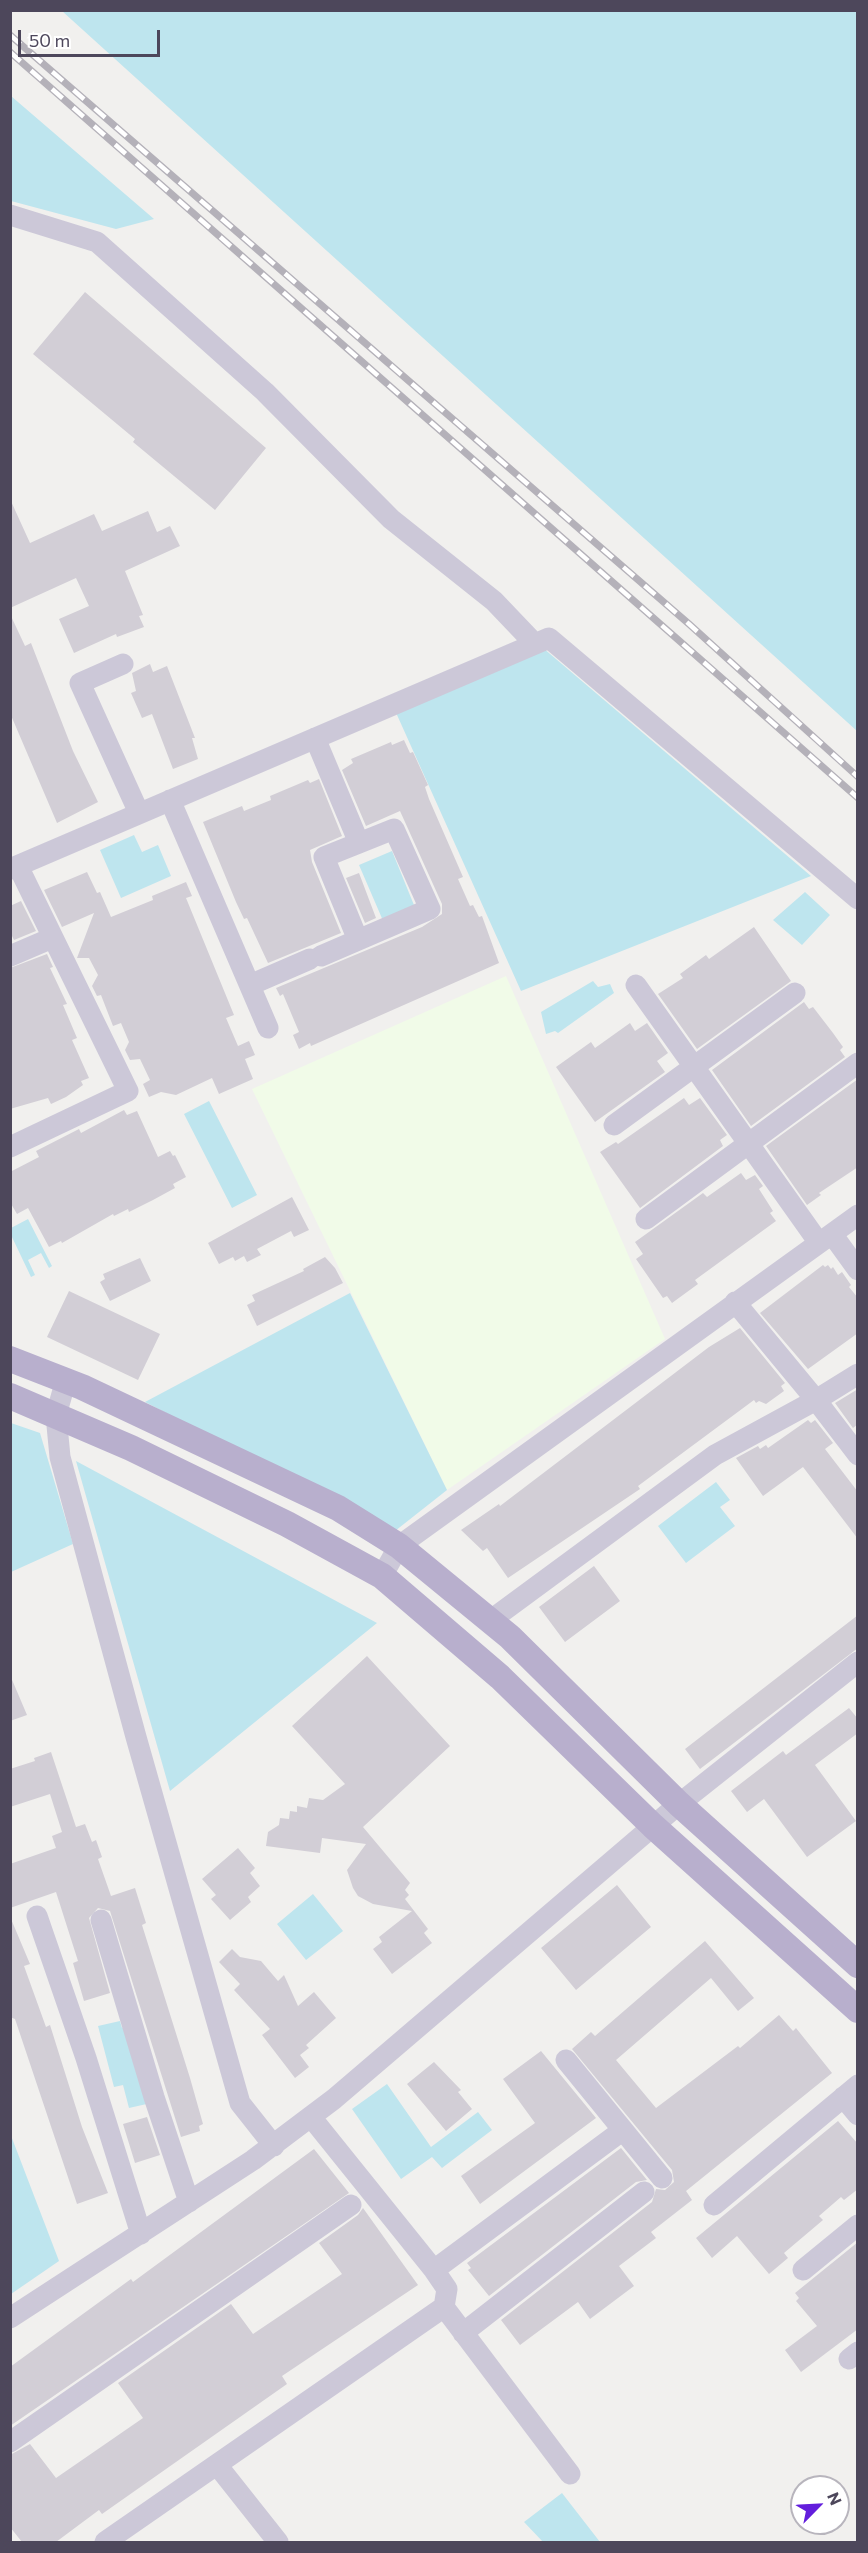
<!DOCTYPE html>
<style>
body{margin:0}
#map{position:relative;width:868px;height:2553px;overflow:hidden;background:#f1f0ee;font-family:Commissioner,sans-serif}
canvas{display:block}
.frame{position:absolute;inset:0;border:12px solid #4d475b;pointer-events:none}
.north{position:absolute;left:790px;top:2475px;width:60px;height:60px;box-sizing:border-box;background:#fff;border:2px solid #b8b5bd;border-radius:50%;rotate:66deg;font-size:16px;font-weight:700;line-height:24px;text-align:center;color:#4d475b}
.north::after{content:'';display:block;margin:auto;width:21px;height:27px;background:#631edc;clip-path:polygon(50% 0,100% 100%,50% 72%,0 100%)}
.scale{position:absolute;left:18px;top:30px;width:142px;height:27px;box-sizing:border-box;border:3px solid #4d475b;border-top:0;padding-left:8px;font-size:18px;line-height:21px;white-space:nowrap;color:#4d475b;-webkit-text-stroke:4px #fff;paint-order:stroke}
</style>
<div id="map">
<canvas width="868" height="2553"></canvas>
<div class="frame"></div>
<div class="north">N</div>
<div class="scale">50 m</div>
</div>
<script>
const context = document.querySelector('canvas').getContext('2d');
context.lineJoin = 'round';
function fill(path, color) { context.fillStyle = color; context.fill(path, 'evenodd'); }
function stroke(path, color, width, dash) { context.strokeStyle = color; context.lineWidth = width; context.lineCap = dash ? 'butt' : 'round'; context.setLineDash(dash || []); context.stroke(path); }
const commercial = new Path2D(`
 M506 976 665 1339 447 1490 252 1089Z`);
const green = new Path2D(`
 M62 11H857V731Z
 M11 96 154 219 116 229 11 201Z
 M543 648 811 876 521 991 393 706Z
 M134 835 142 852 158 845 171 876 121 898 100 850Z
 M392 851 416 910 384 923 359 865Z
 M805 892 830 915 802 945 773 920Z
 M593 981 598 987 610 984 614 993 558 1033 555 1031 546 1034 541 1012Z
 M209 1101 257 1195 232 1208 184 1114Z
 M28 1219 52 1266 49 1268 41 1253 28 1260 35 1275 31 1277 11 1235V1228Z
 M350 1293 447 1490 395 1531 145 1402Z
 M11 1423 40 1433 73 1544 11 1572Z
 M76 1461 377 1623 170 1791Z
 M716 1482 730 1500 720 1507 735 1526 686 1563 658 1526Z
 M313 1894 343 1931 306 1960 277 1924Z
 M120 2021 122 2028 130 2026 151 2103 129 2108 123 2085 114 2087 98 2026Z
 M387 2084 431 2147 478 2112 492 2130 442 2168 432 2157 401 2179 352 2109Z
 M10 2133 59 2261 11 2294H10Z
 M562 2493 600 2542H543L524 2522Z`);
const building = new Path2D(`
 M85 292 266 448 215 510 133 442 135 439 33 354Z
 M10 499 30 543 94 514 102 531 148 511 157 532 170 526 180 546 125 571 143 615 139 616 144 627 117 637 116 634 74 653 59 619 89 606 76 578 10 608Z
 M10 614 25 646 31 643 73 751 98 802 57 823 10 713Z
 M150 664 153 672 167 666 195 738H192L198 759 173 769 152 714 142 718 131 693 136 691 132 673Z
 M404 740 410 753 413 752 428 785 425 787 429 799 463 877 458 879 470 906 473 905 479 917 482 916 499 963 311 1046 310 1043 299 1049 293 1035 299 1032 283 994 280 996 276 988 422 927 442 914V904L400 811 366 826 342 770 353 763 351 759 391 742 392 745Z
 M319 779 342 836 310 850 312 862 341 933 268 963 247 918 244 919 236 902 203 822 242 806 244 811 271 800 270 796 308 780 310 783Z
 M87 872 97 893 100 892 111 917 153 900 152 896 186 882 192 896 186 898 234 1015 226 1018 238 1046 249 1041 255 1055 245 1059 253 1079 219 1094 212 1078 176 1095 161 1092 149 1097 143 1084 150 1080 140 1059 130 1060 125 1050 129 1042 121 1023 113 1026 101 995 97 996 92 986 98 975 89 958H77L94 913 62 927 44 890Z
 M359 873 376 918 365 923 346 878Z
 M21 901 36 931 14 940 10 932V906Z
 M754 927 791 981 697 1049 658 994 683 978 680 974 706 955 709 959Z
 M47 954 53 967 50 968 67 1004 63 1005 77 1038 72 1040 89 1078 81 1081 83 1085 66 1097 51 1104 48 1098 10 1109V968Z
 M804 1002 809 1009 813 1007 833 1033 843 1047 840 1050 845 1057 751 1126 712 1070Z
 M630 1023 635 1031 647 1023 668 1053 657 1061 665 1072 595 1122 556 1067 591 1042 595 1048Z
 M858 1079V1167L819 1193 821 1195 807 1205 766 1146Z
 M684 1098 689 1105 700 1098 727 1135 720 1140 723 1146 640 1208 600 1152 616 1142 618 1144Z
 M124 1110 127 1115 137 1111 158 1157 170 1151 173 1156 175 1155 186 1177 173 1184 175 1188 153 1200 129 1212 128 1209 114 1216 113 1214 62 1243 61 1241 49 1247 28 1208 17 1214 10 1202V1172L39 1157 36 1151 79 1129 81 1133Z
 M741 1173 746 1180 755 1175 763 1186 759 1189 773 1211 770 1213 776 1221 695 1280 698 1284 672 1303 667 1296 663 1298 636 1259 643 1254 635 1242 703 1193 707 1197Z
 M292 1197 309 1230 294 1237 291 1231 257 1249 261 1255 247 1262 244 1256 235 1261 233 1257 219 1264 208 1243Z
 M325 1257 335 1268 343 1283 257 1326 247 1305 255 1301 252 1295 304 1271 303 1269Z
 M140 1258 151 1281 110 1301 100 1282 105 1279 103 1274Z
 M823 1265 825 1267 828 1265 831 1269 833 1267 838 1275 842 1272 851 1285 849 1287 858 1298V1333L808 1369 760 1313Z
 M69 1291 160 1334 138 1380 47 1337Z
 M740 1328 785 1383 781 1386 784 1391 766 1404 759 1401 756 1403 754 1400 638 1486 640 1489 508 1578 487 1548 483 1551 461 1530 499 1504 500 1506 709 1347Z
 M858 1389V1424L853 1428 835 1403Z
 M808 1420 811 1423 815 1420 833 1443 825 1449 858 1492V1539L803 1467 763 1496 736 1458 758 1446 760 1449 766 1445 768 1448Z
 M594 1566 620 1601 565 1642 539 1607Z
 M858 1615V1648L700 1769 685 1749Z
 M367 1656 450 1746 363 1827 410 1883 405 1890 409 1895 405 1899 428 1929 424 1933 432 1943 392 1974 373 1949 382 1942 379 1937 412 1911 373 1904 358 1896 353 1888 347 1870 366 1844 322 1838 320 1853 266 1846 268 1832 279 1825 280 1818 289 1819 290 1811 297 1812V1806L307 1808 309 1798 323 1800 345 1784 292 1726Z
 M10 1675 27 1715 10 1721Z
 M849 1708 858 1719V1733L815 1765 856 1821 807 1857 764 1799 747 1812 731 1791 783 1751 786 1755Z
 M51 1752 76 1827 85 1824 92 1842 96 1840 102 1857 98 1859 111 1896 135 1888 146 1923 142 1925 190 2078 203 2124 199 2126 200 2131 181 2137 110 1911 98 1908 89 1918 110 1993 84 2001 73 1963 78 1961 56 1892 10 1908V1864L56 1848 52 1836 62 1832 50 1794 10 1807V1769L35 1761 34 1758Z
 M238 1848 255 1868 250 1873 260 1886 248 1897 251 1902 230 1920 211 1899 216 1895 202 1879Z
 M617 1885 651 1927 576 1990 541 1948Z
 M11 1919 30 1964 24 1966 46 2027 50 2025 82 2127 108 2193 77 2204 15 2019 10 2017Z
 M705 1941 754 1998 738 2011 711 1978 616 2060 656 2108 738 2046 740 2048 779 2015 793 2031 796 2028 832 2073 686 2191 692 2200 651 2232 656 2238 619 2266 634 2286 590 2319 578 2302 520 2345 501 2320 652 2202 656 2189 665 2190 674 2182 672 2170 572 2049 591 2032 595 2036Z
 M232 1949 240 1957 261 1961 278 1981 284 1975 298 2006 314 1992 336 2018 306 2045 309 2048 300 2055 309 2067 295 2078 262 2035 270 2029 234 1990 240 1984 219 1962Z
 M541 2051 596 2118 480 2204 461 2176 535 2123 503 2079Z
 M434 2062 461 2090 458 2092 472 2109 446 2131 407 2084Z
 M147 2117 160 2155 135 2163 123 2124Z
 M838 2121 858 2144V2189L844 2200 841 2197 819 2216 823 2220 784 2253 788 2258 769 2274 737 2236 712 2258 696 2238Z
 M621 2148 647 2180 636 2182 489 2296 468 2270 471 2268 467 2263Z
 M314 2149 349 2193 10 2426V2367L131 2279 133 2282Z
 M363 2208 418 2285 282 2376 287 2384 102 2514 99 2510 56 2542H22L10 2527V2455L30 2444 56 2478 143 2418 118 2383 231 2304 253 2334 342 2274 319 2243 358 2215Z
 M858 2242V2329L801 2372 785 2350 817 2326 796 2301 799 2298 795 2293Z`);
const minor = new Path2D(`
 M10 215 97 242 265 392 391 519 494 601 535 644
 M123 664 80 683 139 813
 M315 738 359 843
 M170 800 268 1028
 M10 869 549 638 858 899
 M10 956 52 938
 M321 956 430 909 394 829 324 857 358 940
 M250 985 310 959
 M636 985 819 1243
 M614 1125 795 993
 M10 1147 128 1091 18 866
 M646 1219 858 1063
 M832 1234 858 1270
 M735 1302 816 1400 858 1455
 M66 1380 56 1415 60 1457 136 1737 240 2103 274 2146
 M382 1576 399 1546 858 1215
 M491 1620 715 1455 816 1400 858 1374
 M37 1916 86 2058 141 2234
 M101 1920 154 2097 189 2202
 M566 2060 662 2178
 M843 2097 858 2115
 M714 2205 858 2085
 M434 2270 623 2130
 M803 2270 858 2225
 M444 2307 570 2474
 M10 2318 253 2160 334 2099 679 1804 858 1662
 M463 2333 644 2192
 M849 2359 858 2352
 M10 2442 351 2205
 M217 2465 278 2542
 M105 2542 444 2307 447 2289 434 2270 311 2117`);
const major = new Path2D(`
 M10 1359 82 1387 338 1508 399 1546 510 1637 679 1804 858 1965
 M10 1396 131 1448 287 1524 382 1576 500 1677 653 1826 858 2010`);
const rail = new Path2D(`
 M10 35 689 624 858 777
 M10 52 858 798`);
fill(commercial, '#f1fbe8');
fill(green, '#bee5ee');
fill(building, '#d2ced6');
stroke(minor, '#ccc8d8', 21);
stroke(major, '#b8afcd', 26);
stroke(rail, '#b4b1b9', 7);
stroke(rail, '#fff', 4.5, [14]);
</script>
